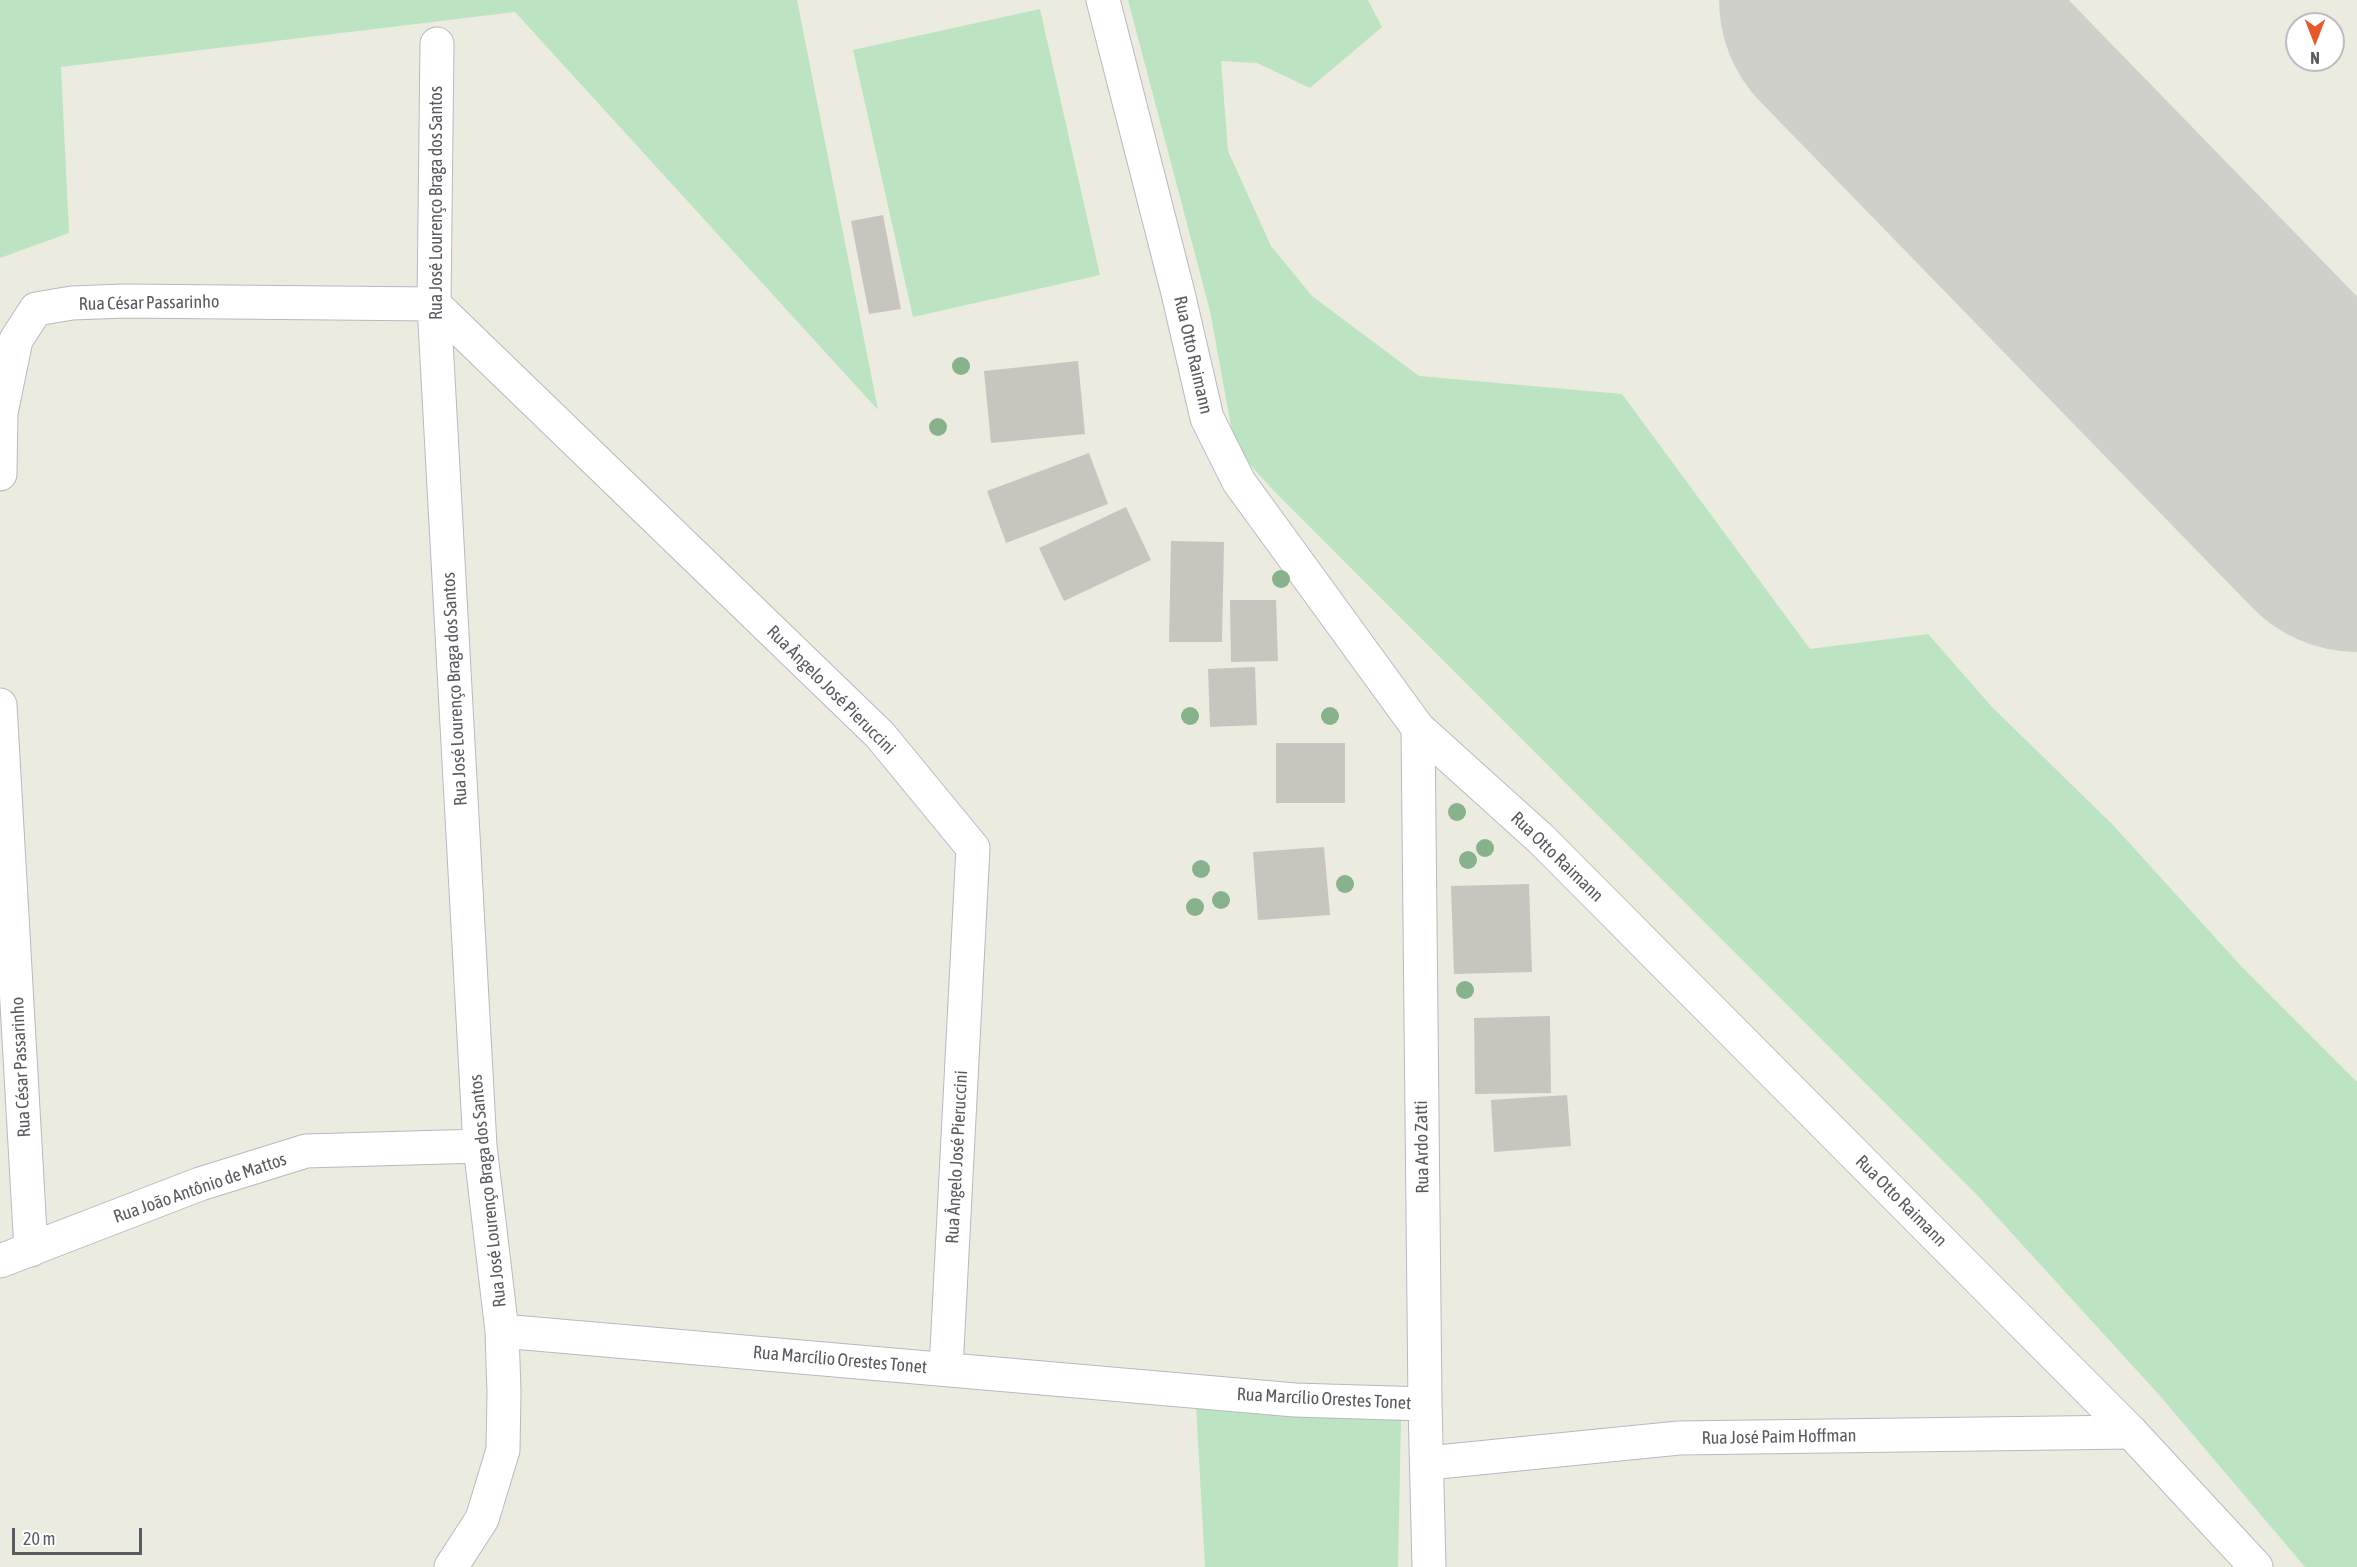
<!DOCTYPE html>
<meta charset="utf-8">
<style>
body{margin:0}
#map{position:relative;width:2357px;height:1567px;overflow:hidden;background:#ecebe0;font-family:"Asap Condensed",sans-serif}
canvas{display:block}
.north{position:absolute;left:2285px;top:12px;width:60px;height:60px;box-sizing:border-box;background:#fff;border:2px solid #bdbdc0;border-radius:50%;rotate:180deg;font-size:16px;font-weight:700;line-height:24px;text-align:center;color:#595b61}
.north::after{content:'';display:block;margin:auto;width:21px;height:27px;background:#e85729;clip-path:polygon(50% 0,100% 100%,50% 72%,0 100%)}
.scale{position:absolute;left:12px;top:1528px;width:130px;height:27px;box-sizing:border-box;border:3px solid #595b61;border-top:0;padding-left:8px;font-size:18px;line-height:21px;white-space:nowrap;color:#595b61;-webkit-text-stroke:4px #fff;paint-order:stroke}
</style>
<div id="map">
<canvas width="2357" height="1567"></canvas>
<div class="north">N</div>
<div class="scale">20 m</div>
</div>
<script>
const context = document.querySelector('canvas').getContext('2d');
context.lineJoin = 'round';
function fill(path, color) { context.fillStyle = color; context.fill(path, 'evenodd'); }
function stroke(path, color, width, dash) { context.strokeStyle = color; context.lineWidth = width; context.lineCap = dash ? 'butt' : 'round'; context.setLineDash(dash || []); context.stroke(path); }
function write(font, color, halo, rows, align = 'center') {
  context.font = font + ' "Asap Condensed",sans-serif'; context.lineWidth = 4.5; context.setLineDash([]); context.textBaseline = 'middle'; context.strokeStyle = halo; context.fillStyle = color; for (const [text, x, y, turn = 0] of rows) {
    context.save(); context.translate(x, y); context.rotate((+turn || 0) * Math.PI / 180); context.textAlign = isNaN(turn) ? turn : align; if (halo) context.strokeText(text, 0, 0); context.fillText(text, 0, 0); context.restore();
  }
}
const green = new Path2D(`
 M0 0H797L878 410 515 12 61 67 69 233 0 258Z
 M1128 0H1368L1382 27 1310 88 1257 63 1221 61 1228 151 1271 246 1312 296 1419 376 1622 394 1810 649 1928 634 1992 707 2113 825 2241 966 2357 1082V1567H2305L2161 1397 1977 1195 1273 490 1235 448 1210 311Z
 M1040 9 1100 275 913 317 853 50Z
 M1196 1406 1401 1419 1398 1567H1205Z`);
const runway = new Path2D(`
 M1865 0 2357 506`);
const building = new Path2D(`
 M883 215 901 309 869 314 851 221Z
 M1078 361 1085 434 991 443 984 371Z
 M1089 453 1108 504 1006 543 987 491Z
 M1126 507 1151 560 1064 601 1039 548Z
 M1171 541 1224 542 1222 642H1169Z
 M1230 600H1276L1278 661 1231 662Z
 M1255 667 1257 725 1210 727 1208 669Z
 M1276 743H1345V803H1276Z
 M1324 847 1330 915 1258 920 1253 852Z
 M1529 884 1532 972 1454 974 1451 886Z
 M1550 1016 1551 1093 1475 1094 1474 1018Z
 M1567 1095 1571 1146 1494 1152 1491 1100Z`);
const street = new Path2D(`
 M1103 0 1178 293 1207 418 1239 482 1418 728 1425 1404 1429 1567
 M437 44 434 304 480 1146 502 1331
 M434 304 880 735 973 848 946 1369
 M0 474 1 413 16 340 36 309 72 303 125 301 434 304
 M0 705 31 1250
 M0 1261 200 1184 306 1151 480 1146
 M1428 1463 1679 1438 2131 1432
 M451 1567 482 1519 503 1450 504 1392 502 1331 1295 1400 1425 1404`);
const secondary = new Path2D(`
 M1418 728 1541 839 2131 1432 2256 1567`);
const trees = [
 [961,366],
 [938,427],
 [1281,579],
 [1190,716],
 [1330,716],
 [1457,812],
 [1485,848],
 [1468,860],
 [1201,869],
 [1345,884],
 [1221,900],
 [1195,907],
 [1465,990]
];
const streetNames = [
 ["Rua José Lourenço Braga dos Santos",436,203,-90],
 ["Rua César Passarinho",149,303,-1],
 ["Rua Otto Raimann",1193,355,77],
 ["Rua José Lourenço Braga dos Santos",455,689,-93],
 ["Rua Ângelo José Pieruccini",831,690,45],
 ["Rua Otto Raimann",1557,857,44],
 ["Rua César Passarinho",21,1067,-93],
 ["Rua Ardo Zatti",1422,1147,-91],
 ["Rua Ângelo José Pieruccini",957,1157,-87],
 ["Rua João Antônio de Mattos",200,1188,-19],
 ["Rua José Lourenço Braga dos Santos",488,1191,-96],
 ["Rua Otto Raimann",1901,1201,45],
 ["Rua Marcílio Orestes Tonet",840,1360,5],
 ["Rua Marcílio Orestes Tonet",1324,1399,3],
 ["Rua José Paim Hoffman",1779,1437,-1]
];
fill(green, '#bce4c2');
stroke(runway, '#d0d0ca', 292);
fill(building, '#c7c5bd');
stroke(street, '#b8b9bf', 35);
stroke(secondary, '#b9bbc2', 35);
stroke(street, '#fff', 33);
stroke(secondary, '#fff', 33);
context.fillStyle = '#87b28b';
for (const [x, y] of trees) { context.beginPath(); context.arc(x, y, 9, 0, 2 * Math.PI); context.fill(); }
write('18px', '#595b61', '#fff', streetNames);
</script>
